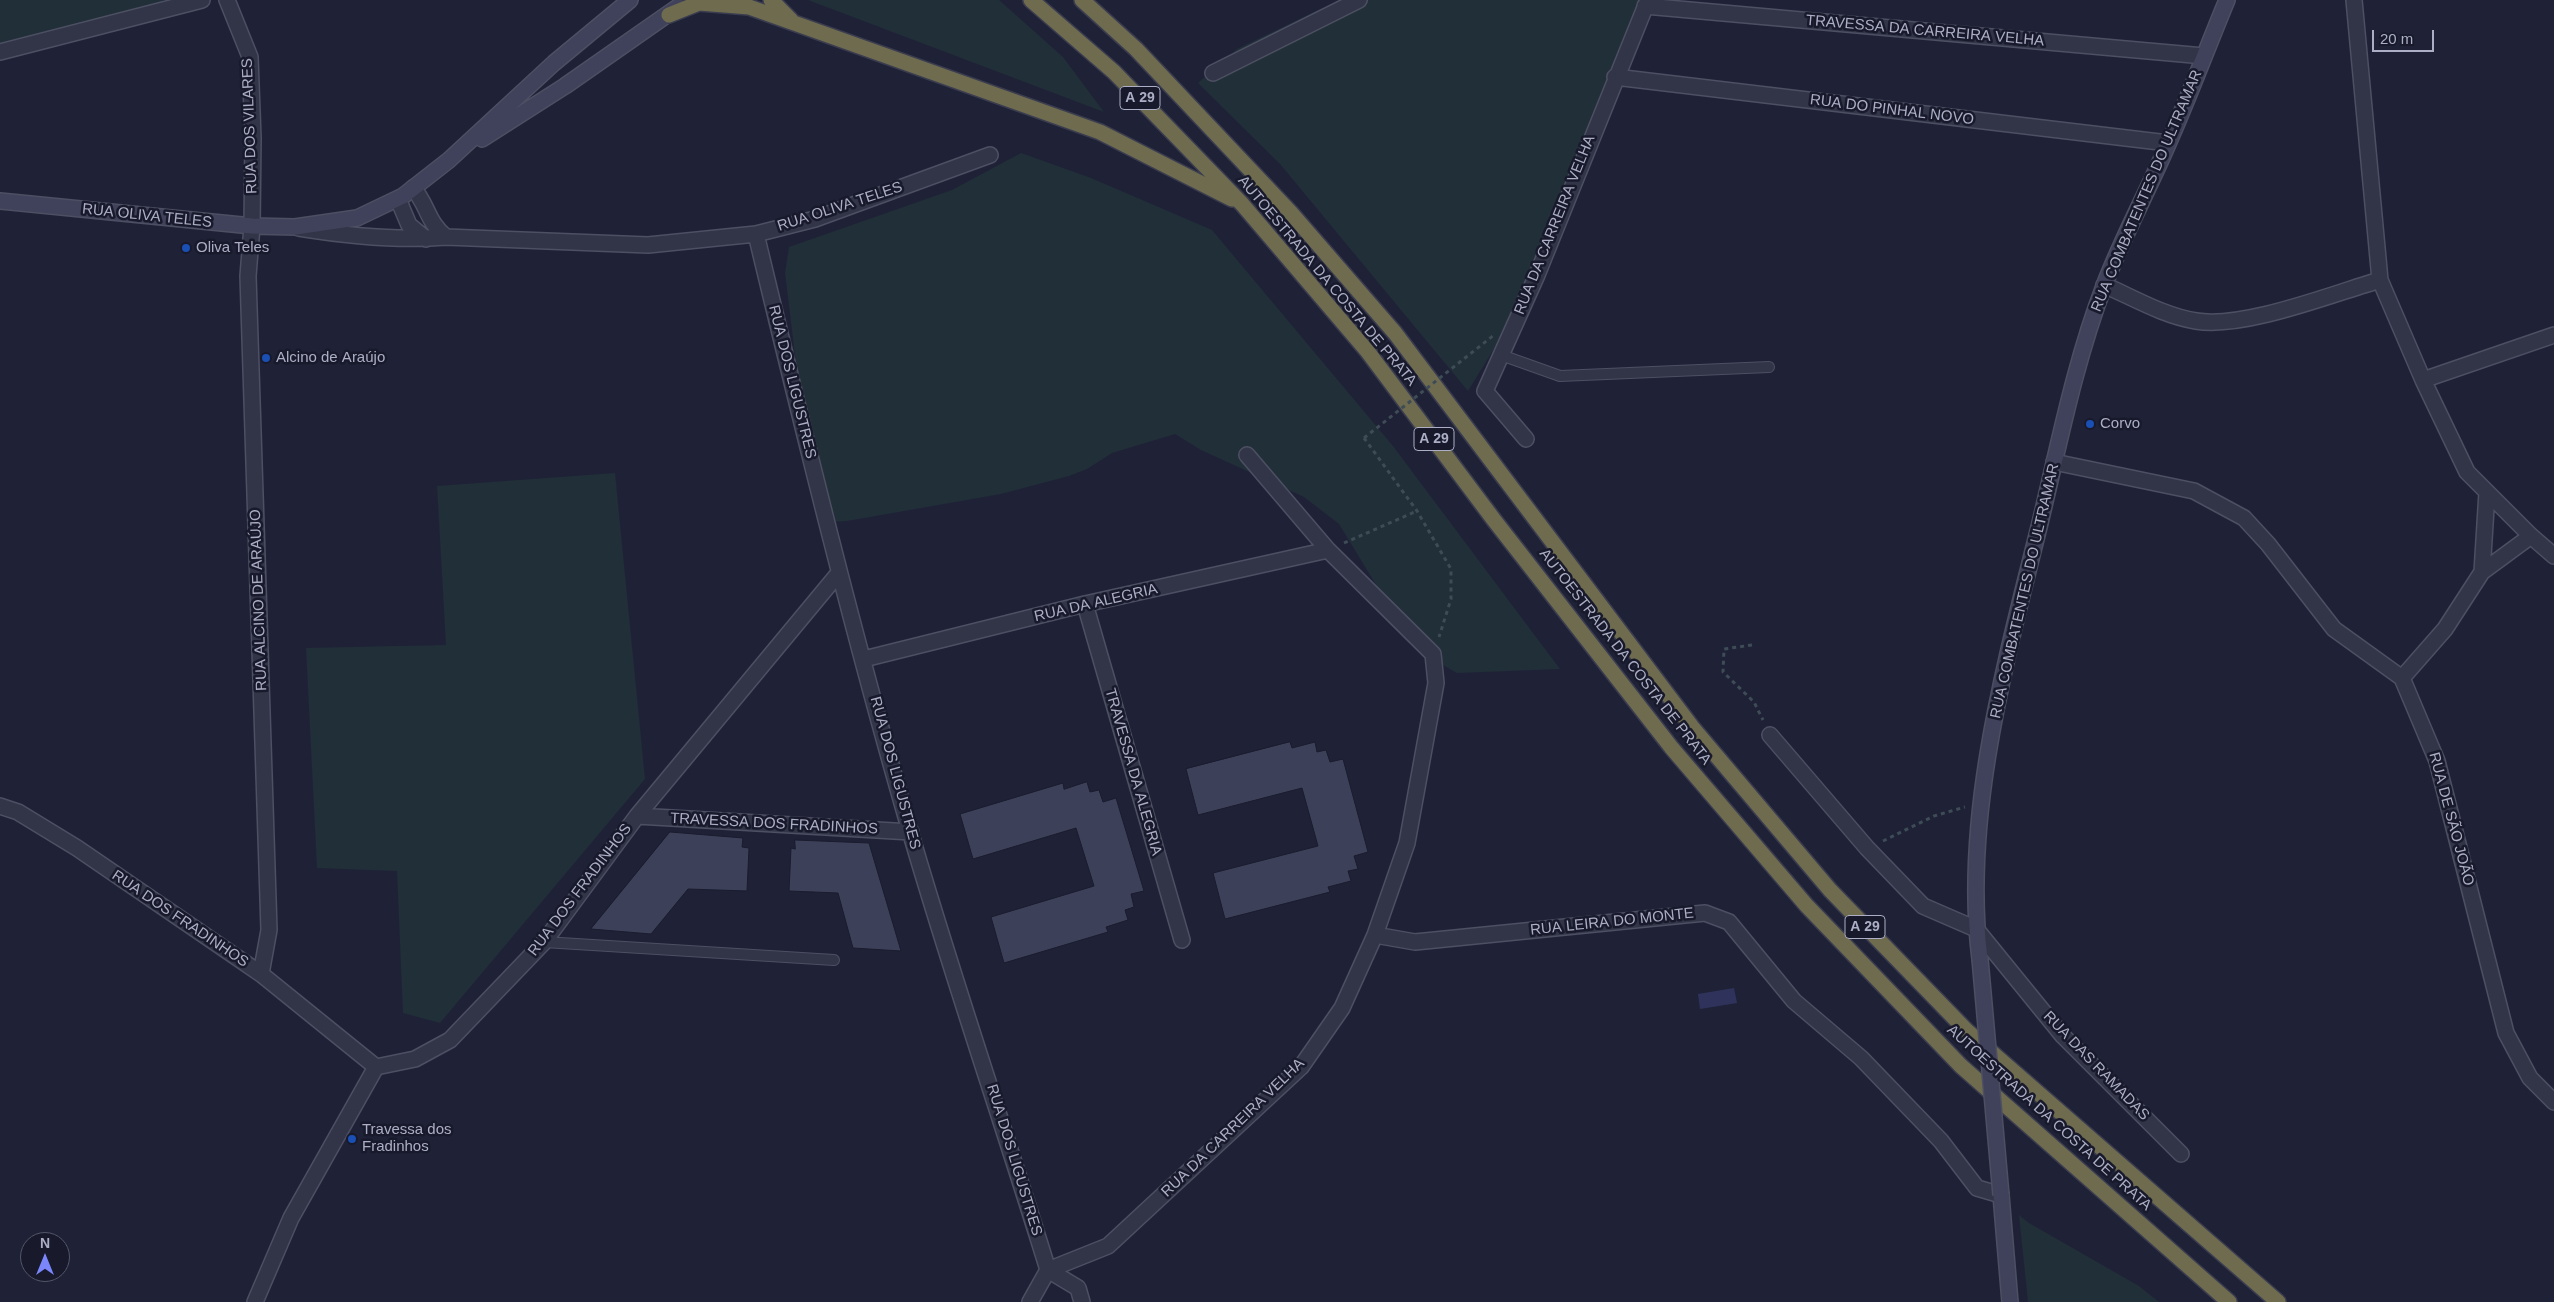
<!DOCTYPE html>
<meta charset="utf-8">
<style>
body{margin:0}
#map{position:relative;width:2554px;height:1302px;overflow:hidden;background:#1f2237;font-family:Helvetica,sans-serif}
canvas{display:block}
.north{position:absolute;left:20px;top:1232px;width:50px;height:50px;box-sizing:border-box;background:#181a2c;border:1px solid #535569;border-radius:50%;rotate:0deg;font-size:14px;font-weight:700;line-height:20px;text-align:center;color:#acaec5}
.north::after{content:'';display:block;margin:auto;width:18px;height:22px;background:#7b86fb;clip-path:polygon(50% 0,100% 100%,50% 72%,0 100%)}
.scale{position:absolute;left:2372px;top:30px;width:62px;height:22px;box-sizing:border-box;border:2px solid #acaec5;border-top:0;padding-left:6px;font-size:15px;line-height:18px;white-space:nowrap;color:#acaec5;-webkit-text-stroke:4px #181a2c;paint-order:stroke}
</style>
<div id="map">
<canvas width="2554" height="1302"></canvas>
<div class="north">N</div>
<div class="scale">20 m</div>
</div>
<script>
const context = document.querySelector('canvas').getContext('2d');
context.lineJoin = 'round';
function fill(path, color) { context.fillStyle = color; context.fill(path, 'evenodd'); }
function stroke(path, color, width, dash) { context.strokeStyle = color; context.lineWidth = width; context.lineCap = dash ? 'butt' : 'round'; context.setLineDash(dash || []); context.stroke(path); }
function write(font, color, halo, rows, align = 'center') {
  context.font = font + ' Helvetica,sans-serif'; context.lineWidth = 5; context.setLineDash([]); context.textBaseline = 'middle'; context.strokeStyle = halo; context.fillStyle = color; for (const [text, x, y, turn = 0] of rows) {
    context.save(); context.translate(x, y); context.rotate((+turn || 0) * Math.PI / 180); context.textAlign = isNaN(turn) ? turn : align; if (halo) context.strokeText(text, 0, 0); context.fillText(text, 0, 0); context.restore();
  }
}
const green = new Path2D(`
 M0 0H164L133 19 0 53Z
 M808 0H999L1063 57 1104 112Z
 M1339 0H1646L1544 268 1468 391 1280 164 1198 83 1237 49Z
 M1021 153 1091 178 1212 230 1393 446 1560 669 1457 673 1434 660 1395 616 1339 524 1304 497 1201 450 1175 434 1112 453 1087 469 1069 476 1001 494 847 521 831 522 798 380 785 273 789 247 952 190Z
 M615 473 645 779 440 1023 403 1013 397 871 317 868 306 648 446 645 437 486Z
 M2019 1215 2029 1223 2139 1286 2159 1302H2028Z`);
const water = new Path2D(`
 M1734 988 1737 1003 1700 1009 1698 994Z`);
const building = new Path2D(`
 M1290 742 1292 748 1315 742 1317 752 1326 750 1330 762 1343 759 1368 852 1354 856 1358 869 1348 871 1351 881 1328 887 1330 892 1225 919 1213 873 1318 846 1302 788 1198 815 1186 769Z
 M1087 782 1090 792 1099 790 1103 802 1116 798 1144 891 1131 894 1134 907 1125 910 1128 920 1106 927 1108 932 1004 963 991 917 1094 886 1076 828 973 859 960 814 1063 783 1064 789Z
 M670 832 743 838 742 847 749 848 747 891 688 889 651 934 591 929Z
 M795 840 869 843 901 951 853 948 838 893 789 891 791 848 795 849Z`);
const path = new Path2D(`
 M1364 438 1417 511 1451 569V599L1439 637
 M1344 543 1417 511
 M1752 645 1724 649 1723 672 1754 702 1763 720
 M1883 841 1934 816 1965 807`);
const lane = new Path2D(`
 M1501 355 1560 376 1769 367
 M544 942 834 960`);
const street = new Path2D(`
 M227 0 250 57 253 138 252 226 248 276 269 930 261 974
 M2354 0 2380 280 2423 380 2467 472 2531 536 2554 556
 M1645 6 2204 56
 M0 52 202 0
 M1213 73 1359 0
 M1615 77 2168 143
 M413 188C428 205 427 222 446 237
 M398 199 409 225 426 239
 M299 228C348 236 396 241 446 237L648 245 756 234 815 219 990 155
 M756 234C804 434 853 634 910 831 953 979 1003 1124 1048 1270L1030 1302
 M2104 285C2134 298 2164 316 2196 321 2244 329 2332 294 2380 280
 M2423 380 2554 335
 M1526 439 1485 391 1537 275 1648 0
 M2054 462 2194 491 2244 518 2268 544 2334 629 2402 678 2437 761 2506 1033 2530 1078 2554 1102
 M2482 572 2487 492
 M1085 604 1182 940
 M864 659 1085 604 1328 550
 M2402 678 2445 629 2482 572 2531 536
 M1770 735 1867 848 1923 906 1976 929 2063 1036 2181 1154
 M0 806 18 812 77 848 261 974 376 1067
 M637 816 911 832
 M1375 935 1415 942 1705 913 1729 922 1794 1001 1861 1058 1941 1141 1977 1188 2001 1195
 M376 1067 415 1059 450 1040 544 942 637 816 838 574
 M1048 1270 1108 1246 1301 1067 1342 1008 1375 935 1407 843 1436 683 1433 654 1328 550 1247 455
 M1048 1270 1078 1288 1082 1302
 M255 1302 291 1218 376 1067`);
const secondary = new Path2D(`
 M482 139 565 86 678 7
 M0 201 252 226 295 227 357 218 403 196 449 160 554 63 630 0
 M1980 959C1962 817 2006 660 2040 523 2059 444 2075 362 2104 286 2122 238 2148 191 2168 144 2189 97 2207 48 2227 0
 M2001 1195 2010 1302`);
const highway = new Path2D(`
 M771 0 791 20
 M1031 0 1114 72 1242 204 1368 352 1494 520 1671 747 1807 906 1961 1066 2229 1302
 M1082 0 1136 49 1291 213 1395 333 1692 727 1830 890 1967 1031 2278 1302
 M669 15 699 3 749 7 1100 132 1232 199`);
const pathBridge = new Path2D(`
 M1364 438 1494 335`);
const secondaryBridge = new Path2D(`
 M1980 959 2001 1195`);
const markers = [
 [186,248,5,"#1a4fb4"],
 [266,358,5,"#1a4fb4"],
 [2090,424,5,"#1a4fb4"],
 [352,1139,5,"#1a4fb4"]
];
const shields = [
 [1140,98,40],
 [1434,439,40],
 [1865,927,40]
];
const shieldNames = [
 ["A 29",1140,98],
 ["A 29",1434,439],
 ["A 29",1865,927]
];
const streetNames = [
 ["TRAVESSA DA CARREIRA VELHA",1925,31,5],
 ["RUA DO PINHAL NOVO",1892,110,7],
 ["RUA DOS VILARES",250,126,-92],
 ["RUA COMBATENTES DO ULTRAMAR",2147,191,-67],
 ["RUA OLIVA TELES",840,207,-18],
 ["RUA OLIVA TELES",147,216,6],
 ["RUA DA CARREIRA VELHA",1555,225,-68],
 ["AUTOESTRADA DA COSTA DE PRATA",1327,281,50],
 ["RUA DOS LIGUSTRES",792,382,76],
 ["RUA COMBATENTES DO ULTRAMAR",2025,591,-77],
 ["RUA ALCINO DE ARAÚJO",259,600,-92],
 ["RUA DA ALEGRIA",1096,603,-13],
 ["AUTOESTRADA DA COSTA DE PRATA",1625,657,52],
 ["TRAVESSA DA ALEGRIA",1133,772,74],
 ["RUA DOS LIGUSTRES",895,773,75],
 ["RUA DE SÃO JOÃO",2451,819,75],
 ["TRAVESSA DOS FRADINHOS",774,824,3],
 ["RUA DOS FRADINHOS",580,890,-53],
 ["RUA DOS FRADINHOS",180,919,34],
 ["RUA LEIRA DO MONTE",1612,922,-6],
 ["RUA DAS RAMADAS",2096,1066,46],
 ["AUTOESTRADA DA COSTA DE PRATA",2049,1118,42],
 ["RUA DA CARREIRA VELHA",1233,1128,-44],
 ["RUA DOS LIGUSTRES",1014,1160,73]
];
const poiNames = [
 ["Oliva Teles",196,248],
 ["Alcino de Araújo",276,358],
 ["Corvo",2100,424],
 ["Travessa dos",362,1130],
 ["Fradinhos",362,1147]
];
fill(green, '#212f38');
fill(water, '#2f335b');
fill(building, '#3d4059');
stroke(building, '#1a1c2e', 1);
stroke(lane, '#4d4f63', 12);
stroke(street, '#4d4f63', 18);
stroke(secondary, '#4d4f63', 18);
stroke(highway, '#3a3c4f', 18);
stroke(path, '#3e4c56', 3, [4, 4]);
stroke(lane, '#323548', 10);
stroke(street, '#323548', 15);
stroke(secondary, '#40425b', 15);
stroke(highway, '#6e6b4f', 15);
stroke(secondaryBridge, '#4d4f63', 18, []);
stroke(pathBridge, '#3e4c56', 3, [4, 4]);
stroke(secondaryBridge, '#40425b', 15);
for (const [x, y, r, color] of markers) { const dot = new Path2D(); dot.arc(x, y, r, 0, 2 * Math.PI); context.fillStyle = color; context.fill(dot); stroke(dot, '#181a2c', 2); }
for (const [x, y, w] of shields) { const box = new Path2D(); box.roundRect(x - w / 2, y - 11.5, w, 23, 4); context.fillStyle = '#181a2c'; context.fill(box); stroke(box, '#acaec5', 1); }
write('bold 14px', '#acaec5', null, shieldNames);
write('15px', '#acaec5', '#181a2c', streetNames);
write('15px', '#acaec5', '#181a2c', poiNames, 'left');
</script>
